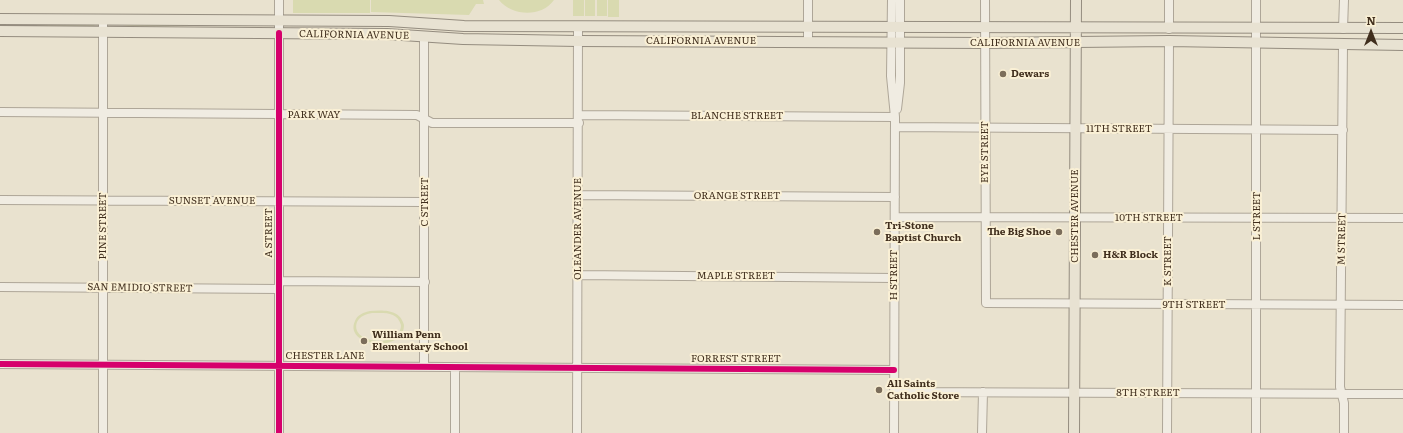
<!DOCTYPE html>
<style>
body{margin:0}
#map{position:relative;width:1403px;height:433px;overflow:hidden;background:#e9e2cf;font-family:Literata,serif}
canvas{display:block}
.north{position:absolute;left:1351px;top:12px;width:40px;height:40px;-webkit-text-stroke:3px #faf0d5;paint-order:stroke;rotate:0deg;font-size:11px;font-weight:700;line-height:16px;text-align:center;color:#402e1d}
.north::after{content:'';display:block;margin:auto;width:14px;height:18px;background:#402e1d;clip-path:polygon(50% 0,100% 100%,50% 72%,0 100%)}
</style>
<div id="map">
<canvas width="1403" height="433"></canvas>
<div class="north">N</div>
</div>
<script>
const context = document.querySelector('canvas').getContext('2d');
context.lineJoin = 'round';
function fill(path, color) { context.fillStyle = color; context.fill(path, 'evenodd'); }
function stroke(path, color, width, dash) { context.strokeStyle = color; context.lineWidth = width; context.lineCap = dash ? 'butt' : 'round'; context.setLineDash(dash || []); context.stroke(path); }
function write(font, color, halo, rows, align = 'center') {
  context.font = font + ' Literata,serif'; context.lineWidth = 4; context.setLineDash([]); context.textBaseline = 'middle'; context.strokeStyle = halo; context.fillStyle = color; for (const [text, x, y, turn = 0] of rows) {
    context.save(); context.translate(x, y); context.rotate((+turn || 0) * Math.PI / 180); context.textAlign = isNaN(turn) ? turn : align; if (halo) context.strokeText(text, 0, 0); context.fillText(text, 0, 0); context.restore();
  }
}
const green = new Path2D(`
 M293 0H370V13H293Z
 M371 0H483L484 4H476L469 15 371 12Z
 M499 0H554C541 18 512 16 499 0Z
 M573 0H584V16H573Z
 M585 0H595V16H585Z
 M597 0H607V16H597Z
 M608 0H619V17H608Z
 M0 23 93 24 95 27H0Z
 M140 24 268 25 113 27Z
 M370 311C383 310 400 309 404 325 404 354 343 346 355 321 357 315 364 312 370 311ZM372 313C384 313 397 311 401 325 401 349 349 344 357 322 360 316 366 314 372 313Z`);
const minor = new Path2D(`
 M892 0 891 76 895 117 894 433
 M985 0 986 303 1403 305
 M1169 29V0
 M1343 29 1344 0
 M808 42V0
 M1343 45 1340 387 1344 403V433
 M897 109 900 83V0
 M0 112 417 115 432 123H579
 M579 115 895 117
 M895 127 1343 130
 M578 195 895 197
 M0 200 425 202
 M895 217 1403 218
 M578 275 894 278
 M279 281 425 282
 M0 287 279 289
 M0 364 894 370
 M424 367V37
 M894 392 1403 394
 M103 433V20
 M279 433V0
 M455 433V367
 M577 433 578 26
 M982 433 983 392
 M1167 433 1169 41
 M1256 433V0`);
const major = new Path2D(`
 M0 19 389 21 464 26 1403 28
 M0 31 387 34 463 39 578 41 984 43 1169 41 1403 45
 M1074 433 1076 0`);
const cycleway = new Path2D(`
 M0 364 894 370
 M279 433V33`);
const markers = [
 [1003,74,4,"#7b6d5b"],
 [877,232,4,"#7b6d5b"],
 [1059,232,4,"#7b6d5b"],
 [1095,255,4,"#7b6d5b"],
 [364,341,4,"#7b6d5b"],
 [879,390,4,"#7b6d5b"]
];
const streetNames = [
 ["CALIFORNIA AVENUE",354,35,1],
 ["CALIFORNIA AVENUE",701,41],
 ["CALIFORNIA AVENUE",1025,43],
 ["PARK WAY",314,115],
 ["BLANCHE STREET",737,116],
 ["11TH STREET",1119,129],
 ["EYE STREET",985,152,-90],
 ["ORANGE STREET",737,196],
 ["SUNSET AVENUE",212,201],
 ["C STREET",425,202,-90],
 ["CHESTER AVENUE",1075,216,-90],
 ["L STREET",1257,216,-90],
 ["10TH STREET",1149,218],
 ["PINE STREET",103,226,-90],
 ["OLEANDER AVENUE",578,229,-90],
 ["A STREET",269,233,-90],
 ["M STREET",1342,239,-89],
 ["K STREET",1168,261,-90],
 ["H STREET",894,275,-90],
 ["MAPLE STREET",736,276],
 ["SAN EMIDIO STREET",140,288,1],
 ["9TH STREET",1194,305],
 ["CHESTER LANE",325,356],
 ["FORREST STREET",736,359],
 ["8TH STREET",1148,393]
];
const poiNames = [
 ["Dewars",1011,74],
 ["Tri-Stone",885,226],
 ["Baptist Church",885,238],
 ["The Big Shoe",1051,232,"right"],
 ["H&R Block",1103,255],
 ["William Penn",372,335],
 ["Elementary School",372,347],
 ["All Saints",887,384],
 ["Catholic Store",887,396]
];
fill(green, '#d9dab0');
stroke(minor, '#aea698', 10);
stroke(major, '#948c7f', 12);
stroke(minor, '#f0ece2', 8);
stroke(major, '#e8e2d2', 10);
stroke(cycleway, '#d6006c', 6);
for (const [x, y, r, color] of markers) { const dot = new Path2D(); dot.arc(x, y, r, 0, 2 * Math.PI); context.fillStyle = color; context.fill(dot); stroke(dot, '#faf0d5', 1.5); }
write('10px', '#402e1d', '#faf0d5', streetNames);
write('bold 10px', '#402e1d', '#faf0d5', poiNames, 'left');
</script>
